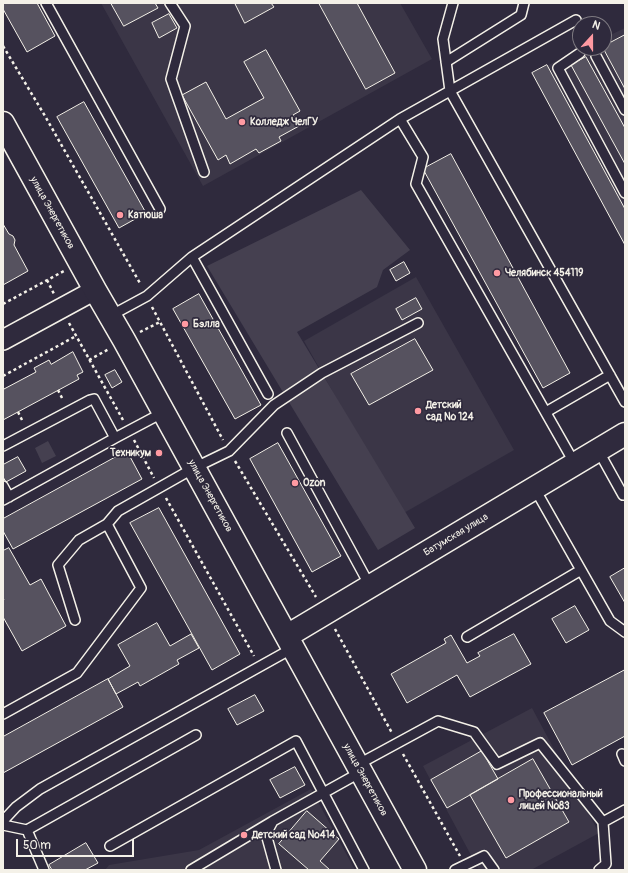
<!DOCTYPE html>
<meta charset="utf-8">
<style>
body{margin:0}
#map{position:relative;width:628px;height:873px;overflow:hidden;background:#2f2a3d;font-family:Pangolin,sans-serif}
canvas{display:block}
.frame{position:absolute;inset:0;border:4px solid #f4f1e8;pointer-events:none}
.north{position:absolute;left:572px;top:16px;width:40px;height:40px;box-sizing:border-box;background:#2f2a3d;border:1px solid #7e7a81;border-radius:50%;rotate:21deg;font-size:11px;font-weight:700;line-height:16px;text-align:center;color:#f4f1e8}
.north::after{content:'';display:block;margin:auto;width:14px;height:18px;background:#ff9aa2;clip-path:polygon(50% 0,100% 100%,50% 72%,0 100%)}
.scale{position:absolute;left:16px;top:839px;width:118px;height:18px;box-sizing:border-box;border:2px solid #f4f1e8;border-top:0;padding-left:5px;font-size:12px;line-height:14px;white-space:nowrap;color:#f4f1e8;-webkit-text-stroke:3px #2f2a3d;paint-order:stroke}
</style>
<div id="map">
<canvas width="628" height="873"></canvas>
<div class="frame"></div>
<div class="north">N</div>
<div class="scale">50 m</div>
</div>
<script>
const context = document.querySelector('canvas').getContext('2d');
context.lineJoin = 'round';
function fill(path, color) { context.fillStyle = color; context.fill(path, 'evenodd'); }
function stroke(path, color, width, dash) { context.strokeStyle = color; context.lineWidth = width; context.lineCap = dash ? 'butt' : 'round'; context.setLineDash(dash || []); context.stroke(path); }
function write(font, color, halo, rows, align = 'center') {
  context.font = font + ' Pangolin,sans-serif'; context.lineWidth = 3.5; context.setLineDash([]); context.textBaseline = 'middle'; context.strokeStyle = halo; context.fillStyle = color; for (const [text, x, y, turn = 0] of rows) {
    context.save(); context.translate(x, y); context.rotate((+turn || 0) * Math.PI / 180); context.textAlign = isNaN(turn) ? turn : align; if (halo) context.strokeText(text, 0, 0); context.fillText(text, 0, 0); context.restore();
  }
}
const built = new Path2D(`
 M101 3H400L432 59 203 186Z
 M625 28V245L532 73 583 48H604V38Z
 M416 277 514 450 402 514 304 341Z
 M532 708 599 833 531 870H479L423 766Z
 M311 789 355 870H105L109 865 199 850Z`);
const green = new Path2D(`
 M361 190 410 250 383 270 377 287 297 332 415 528 378 550 207 266Z
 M48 441 56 456 42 463 35 448Z`);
const building = new Path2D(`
 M3 3H37L55 36 27 52 3 9Z
 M111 3H155L158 8 124 26Z
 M235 3H271L274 7 245 23Z
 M319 3H357L395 73 366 89Z
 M169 14 177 28 159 38 152 23Z
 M625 35V89L603 48 604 46Z
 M266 50 300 111 293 115 299 126 279 137 281 141 259 153 256 149 230 164 226 155 218 160 182 95 206 82 226 119 264 98 244 62Z
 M586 57 625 128V164L571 65Z
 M547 65 625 209V245L532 73Z
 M84 102 146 213 119 228 57 117Z
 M451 154 570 373 543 388 423 169Z
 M3 224 9 234 13 236 15 240 14 245 28 271 3 285Z
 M404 262 410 273 396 281 390 270Z
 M199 294 261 405 235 419 173 309Z
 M416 298 422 309 402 320 396 309Z
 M415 339 433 370 369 405 351 374Z
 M73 352 83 372 77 375 79 379 3 420V386L4 389 36 372 34 368 49 360 51 364Z
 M115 370 122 382 112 388 105 375Z
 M278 443 341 556 312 572 250 459Z
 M127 451 142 479 13 549 3 531V519Z
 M18 457 26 471 6 482 3 477V465Z
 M159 508 240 654 212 670 130 523Z
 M9 548 30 585 41 579 66 626 22 651 3 617V601L4 600 3 598V551Z
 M625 568V603L610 577Z
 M575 606 589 630 566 643 552 619Z
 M157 623 170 646 191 634 199 648 177 660 179 664 140 686 138 682 116 694 108 679 130 666 118 645Z
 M514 634 531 664 470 697 457 675 407 703 391 674 446 643 444 639 451 635 467 663 480 656 478 653Z
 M625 670V736L572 765 544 713Z
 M108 679 123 707 3 773V737Z
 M255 695 264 711 237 725 228 709Z
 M482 751 498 779 447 808 431 780Z
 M533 759 569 822 506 858 470 795Z
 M295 767 305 785 280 798 270 780Z
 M307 811 339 839 320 861 330 870H309L279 844Z
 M86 843 98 863 85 870H52L49 865Z`);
const path = new Path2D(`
 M3 46 45 116 141 285
 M47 280 54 294
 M3 304 64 271
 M152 307 223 440
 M69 323 123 420
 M140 332 160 322
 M89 360 109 349
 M3 376 76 336
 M58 390 63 400
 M18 412 23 422
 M134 440 154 478
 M235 461 316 597
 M166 498 254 656
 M335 629 392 733
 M403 754 460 856`);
const service = new Path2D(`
 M46 3 160 209
 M170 3 185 26 171 79 204 172
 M453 3 443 39 450 91 625 402
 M580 53 558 68 625 193
 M596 56 625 110
 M446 62 521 15 524 3
 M400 119 423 157 416 184 575 464
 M192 257 268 394
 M110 316 147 296 192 257 400 119 576 20
 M546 412 610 375
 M287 433 370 586
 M3 446 90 400 94 399 115 438 164 412
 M598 450 623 495H625
 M3 486 9 497
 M535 489 610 621 625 632
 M3 500 115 438
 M75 620 58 565 79 540 107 524 118 511 194 468 229 451 274 405 322 373 418 323
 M467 637 581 570
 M3 714 77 673 141 588 107 524
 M622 754 625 761
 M357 765 438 721 474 732 497 764 540 743 603 822 625 810
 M3 821 16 807 40 789 293 648
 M3 825 27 830 196 735
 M27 830 44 870
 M110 846 296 741 364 870
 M191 870 273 821
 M276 870 266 834 273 821 361 772
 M455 870 484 856 494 870
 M599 870 606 864 603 822`);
const minor = new Path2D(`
 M3 340 95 290`);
const tertiary = new Path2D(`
 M3 123 95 290 124 340 415 870
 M287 636 625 434`);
const markers = [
 [242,122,4,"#ff9aa2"],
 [120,215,4,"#ff9aa2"],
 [497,273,4,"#ff9aa2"],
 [185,324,4,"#ff9aa2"],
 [418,411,4,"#ff9aa2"],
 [159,453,4,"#ff9aa2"],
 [295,483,4,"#ff9aa2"],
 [511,800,4,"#ff9aa2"],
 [244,835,4,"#ff9aa2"]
];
const poiNames = [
 ["Колледж ЧелГУ",250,122],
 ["Катюша",128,215],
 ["Челябинск 454119",505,273],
 ["Бэлла",193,324],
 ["Детский",426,405],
 ["сад № 124",426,417],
 ["Техникум",151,453,"right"],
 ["Ozon",303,483],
 ["Профессиональный",519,794],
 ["лицей №83",519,806],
 ["Детский сад №414",252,835]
];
const streetNames = [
 ["улица Энергетиков",52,213,61],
 ["улица Энергетиков",210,496,61],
 ["Батумская улица",456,535,-31],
 ["улица Энергетиков",365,780,61]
];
fill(built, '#3b3647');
fill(green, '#454050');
fill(building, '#56525f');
stroke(building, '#f4f1e8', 1);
stroke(service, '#f4f1e8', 12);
stroke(minor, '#f4f1e8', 22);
stroke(tertiary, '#f4f1e8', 25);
stroke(path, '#f4f1e8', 2.5, [3, 3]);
stroke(service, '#2f2a3d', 9);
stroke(minor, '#2f2a3d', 19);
stroke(tertiary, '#2f2a3d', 22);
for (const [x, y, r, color] of markers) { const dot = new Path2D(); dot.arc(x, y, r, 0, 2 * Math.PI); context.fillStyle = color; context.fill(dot); stroke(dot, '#2f2a3d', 1.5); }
write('bold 10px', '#f4f1e8', '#2f2a3d', poiNames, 'left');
write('10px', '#f4f1e8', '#2f2a3d', streetNames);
</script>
